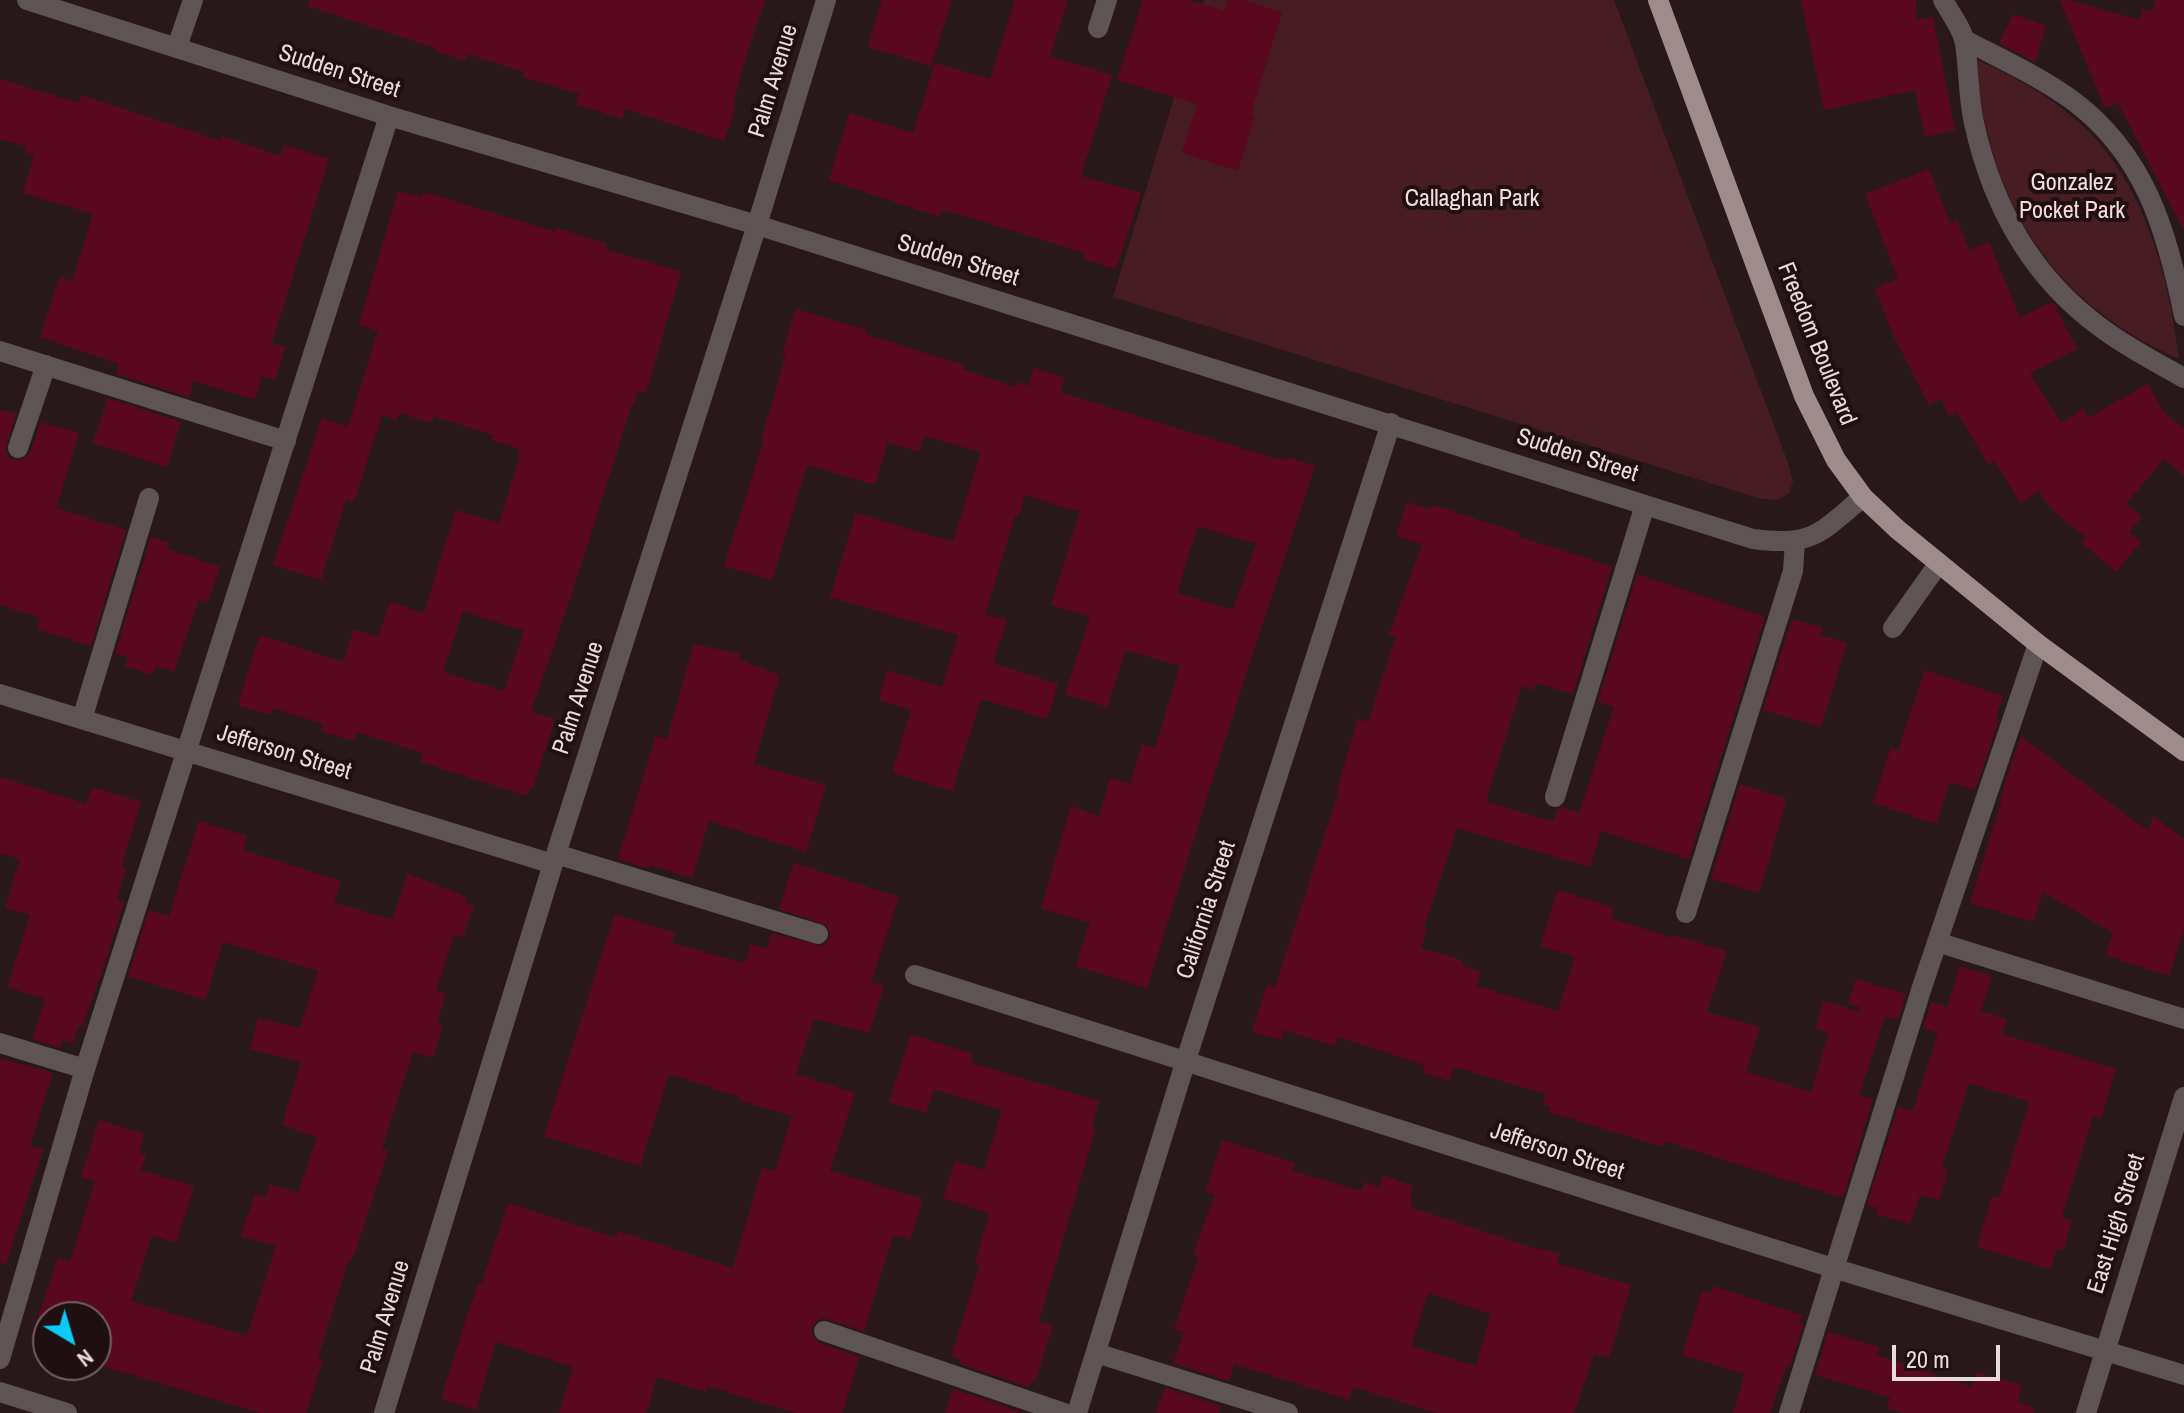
<!DOCTYPE html>
<style>
body{margin:0}
#map{position:relative;width:2184px;height:1413px;overflow:hidden;background:#29181a;font-family:"Archivo Narrow",sans-serif}
canvas{display:block}
.north{position:absolute;left:32px;top:1301px;width:80px;height:80px;box-sizing:border-box;background:#200f11;border:2px solid #706162;border-radius:50%;rotate:142deg;font-size:22px;font-weight:700;line-height:32px;text-align:center;color:#e7dbdb}
.north::after{content:'';display:block;margin:auto;width:28px;height:36px;background:#0acafa;clip-path:polygon(50% 0,100% 100%,50% 72%,0 100%)}
.scale{position:absolute;left:1892px;top:1345px;width:108px;height:36px;box-sizing:border-box;border:4px solid #e7dbdb;border-top:0;padding-left:10px;font-size:24px;line-height:28px;white-space:nowrap;color:#e7dbdb;-webkit-text-stroke:6px #200f11;paint-order:stroke}
</style>
<div id="map">
<canvas width="2184" height="1413"></canvas>
<div class="north">N</div>
<div class="scale">20 m</div>
</div>
<script>
const context = document.querySelector('canvas').getContext('2d');
context.lineJoin = 'round';
function fill(path, color) { context.fillStyle = color; context.fill(path, 'evenodd'); }
function stroke(path, color, width, dash) { context.strokeStyle = color; context.lineWidth = width; context.lineCap = dash ? 'butt' : 'round'; context.setLineDash(dash || []); context.stroke(path); }
function write(font, color, halo, rows, align = 'center') {
  context.font = font + ' "Archivo Narrow",sans-serif'; context.lineWidth = 8; context.setLineDash([]); context.textBaseline = 'middle'; context.strokeStyle = halo; context.fillStyle = color; for (const [text, x, y, turn = 0] of rows) {
    context.save(); context.translate(x, y); context.rotate((+turn || 0) * Math.PI / 180); context.textAlign = isNaN(turn) ? turn : align; if (halo) context.strokeText(text, 0, 0); context.fillText(text, 0, 0); context.restore();
  }
}
const green = new Path2D(`
 M1204 0H1614L1788 463 1793 481 1789 494 1776 500 1758 498 1113 297Z
 M1976 59C2011 75 2047 94 2076 120 2143 177 2169 275 2179 359 2077 314 2013 239 1987 131 1981 107 1976 84 1976 59Z`);
const building = new Path2D(`
 M309 0H765L747 53 733 104 736 105 724 141 625 109 622 119 576 104 579 94 522 77 524 72 468 54 466 61 434 51 435 48 308 6Z
 M882 0H952L931 66 868 47Z
 M1015 0H1068L1050 56 1112 75 1081 176 1141 193 1116 269 1083 259 1085 253 971 218 942 210 939 217 829 180 850 113 913 133 935 63 990 79Z
 M1143 0H1188L1225 11 1228 0H1242L1282 12 1251 114 1255 115 1238 171 1182 153 1197 104 1117 80Z
 M1801 0H1916L1917 20 1933 17 1955 130 1925 137 1915 90 1824 110Z
 M2060 0H2069L2139 20 2143 8 2152 11 2156 0H2184V230L2118 103 2105 108Z
 M2013 14 2046 26 2035 62 1999 43Z
 M0 79 79 103 81 95 221 141 222 136 280 156 284 145 329 159 272 343 285 347 275 380 262 376 255 400 194 381 189 397 116 374 119 364 40 337 60 277 72 281 93 214 23 193 34 155 25 152 27 147 0 139Z
 M1929 169 1950 223 1957 220 1969 250 1989 242 2020 318 2052 302 2054 304 2077 349 2030 373 2061 423 2083 409 2088 418 2148 384 2163 411 2184 429V476L2164 459 2126 504 2142 517 2129 532 2141 542 2116 572 2082 543 2086 538 2051 509 2039 491 2020 503 1995 461 1989 465 1957 412 1949 416 1941 399 1929 405 1894 337 1875 288 1898 279 1865 194Z
 M398 191 422 198 424 192 556 232 558 228 607 244 605 249 681 272 646 393 638 391 634 404H632L573 590 531 712 555 719 533 788 530 787 527 796 421 762 423 753 357 732 354 741 321 731 323 724 273 708 270 715 238 705 260 635 343 662 354 629 378 637 390 602 424 613 456 510 499 523 519 459 517 458 520 449 492 440 493 435 434 416 432 423 399 413 397 420 382 415 354 502 346 500 321 580 273 565 322 418 348 427 378 331 359 325ZM463 611 524 631 504 691 443 672Z
 M796 309 867 330 866 334 963 365 962 369 1015 387 1016 382 1028 386 1034 368 1065 378 1060 392 1273 458 1286 460 1287 457 1315 466 1251 658 1147 988 1076 966 1090 923 1041 908 1071 806 1099 816 1110 778 1130 784 1142 744 1155 748 1180 666 1126 650 1107 707 1065 694 1090 617 1051 605 1080 512 1025 495 1018 517 1015 516 985 614 1007 620 993 663 1058 684 1047 719 981 699 952 791 892 773 911 710 879 700 887 670 942 687 958 635 830 597 856 513 953 542 981 452 924 436 919 452 888 442 875 485 807 465 772 580 724 566 764 440H761L786 355 782 354ZM1198 526 1256 544 1233 610 1177 593Z
 M108 398 181 422 167 467 93 443Z
 M0 410 16 414 5 450 8 456 15 460H21L30 453 41 422 79 433 56 508 126 530 91 646 37 629 40 618 0 605Z
 M1407 502 1431 510 1433 505 1520 533 1519 537 1612 566 1573 694 1536 683 1534 690 1522 686 1487 797 1489 798 1488 802 1554 822 1557 810 1562 807 1579 813 1614 707 1598 702 1637 574 1765 617 1689 859 1601 831 1590 867 1457 828 1423 929 1427 930 1421 948 1462 960 1461 965 1481 972 1477 986 1558 1011 1575 957 1540 946 1558 890 1614 908 1611 918 1672 938 1673 935 1727 951 1707 1012 1760 1027 1746 1072 1811 1092 1829 1033 1815 1028 1824 1001 1858 1011 1860 1007 1848 1004 1856 979 1906 994 1898 1020 1885 1016 1859 1095 1873 1099 1843 1198 1665 1141 1663 1147 1549 1112 1551 1107 1543 1104 1546 1094 1454 1067 1449 1081 1423 1072 1425 1065 1338 1037 1335 1046 1284 1030 1281 1040 1252 1031 1267 985 1275 987 1339 791 1337 790 1358 718 1368 722 1396 637 1389 635 1422 544 1396 536Z
 M151 537 169 543 167 549 220 567 208 602 199 599 174 672 156 666 152 675 125 666 128 657 115 654Z
 M1792 619 1823 628 1821 635 1847 643 1821 727 1763 710Z
 M694 644 740 654 738 659 780 675 754 764 826 785 806 852 709 821 692 878 650 865 649 869 618 859 656 736 667 739Z
 M1925 670 2003 696 1996 717 1999 720 1975 790 1950 782 1936 824 1873 803 1891 748 1898 751Z
 M2021 736 2148 831 2153 816 2184 839V930L2169 976 2105 955 2113 933 2043 892 2033 922 1970 903 2002 799 2000 798Z
 M0 777 86 804 92 787 141 802 121 867 126 869 117 900 124 902 103 969 82 1027 79 1025 73 1043 63 1040 60 1048 32 1039 45 999 7 987 30 915 5 908 20 859 0 853Z
 M1740 784 1787 799 1759 893 1711 879Z
 M199 821 247 836 243 850 341 881 334 902 392 920 408 874 467 897 465 902 474 905 463 937 454 935 436 991 446 994 437 1023 443 1025 433 1058 413 1052 382 1149 388 1151 356 1250 350 1263 348 1262 318 1358 323 1360 306 1413H260L96 1364V1317H48V1344L31 1339 58 1258 70 1262 95 1181 81 1177 99 1120 144 1134 139 1152 146 1155 141 1170 194 1186 176 1243 152 1235 131 1301 247 1336 276 1246 241 1236 255 1194 266 1198 270 1184 298 1193 317 1137 282 1125 301 1062 250 1049 258 1018 300 1028 318 971 223 942 205 1000 128 976 149 910 169 916Z
 M794 863 899 897 871 982 884 986 869 1033 814 1019 796 1074 855 1093 830 1171 923 1199 910 1240 893 1235 864 1331 827 1319 821 1318 812 1326V1334L819 1343 860 1357 842 1413H795L708 1386 706 1392 657 1377 646 1413H559L573 1367 496 1342 476 1410 441 1399 466 1319 479 1282 482 1283 508 1203 616 1238 618 1231 733 1268 762 1168 775 1171 792 1116 739 1100 740 1097 669 1074 640 1166 544 1136 615 914 675 933 672 943 745 963 751 944 767 949 772 933 822 946 831 937 827 925 779 909Z
 M1960 966 1992 976 1981 1011 2007 1019 2002 1034 2116 1069 2101 1118 2093 1116 2062 1217 2072 1220 2063 1251 2057 1248 2050 1269 1977 1247 1992 1196 1999 1198 2030 1102 1969 1083 1942 1168 1948 1170 1939 1200 1920 1195 1910 1224 1876 1214 1878 1208 1867 1205 1898 1107 1913 1111 1938 1033 1923 1028 1931 1002 1947 1007Z
 M911 1034 973 1054 971 1063 1099 1101 1092 1126 1096 1127 1039 1321 1053 1326 1035 1382 1031 1381 1029 1387 960 1364 962 1360 951 1356 980 1264 975 1263 989 1216 988 1213 943 1198 955 1161 984 1170 1002 1110 934 1089 926 1113 889 1102Z
 M0 1058 53 1073 30 1146 43 1149 6 1264 0 1263Z
 M1222 1140 1295 1163 1293 1171 1361 1191 1365 1182 1379 1187 1383 1175 1413 1186 1409 1197 1413 1198 1410 1207 1530 1247 1560 1253 1557 1263 1631 1285 1609 1358 1594 1354 1574 1413H1436L1353 1387 1349 1400 1234 1364 1229 1381 1173 1363 1184 1332 1174 1329 1199 1256 1193 1254 1215 1194 1206 1192ZM1428 1293 1491 1314 1476 1366 1411 1346Z
 M1713 1286 1802 1315 1799 1324 1803 1325 1790 1367 1786 1366 1770 1413H1733L1745 1374 1682 1355 1702 1291 1711 1294Z
 M1828 1332 1879 1347 1877 1355 1972 1387 1977 1372 2022 1386 2017 1402 2034 1408 2033 1413H1902L1887 1408 1890 1397 1815 1375Z
 M1165 1388 1221 1406 1219 1413H1156Z
 M953 1389 1021 1412V1413H945Z`);
const minor = new Path2D(`
 M27 0 389 116 757 225 1753 539C1813 547 1820 533 1863 497
 M1943 0C1950 13 1963 29 1965 44 1969 70 1968 96 1974 123 1992 205 2032 277 2100 327 2126 347 2156 362 2184 378
 M1098 28 1107 0
 M1965 40C2001 59 2039 76 2072 100 2145 154 2167 231 2184 316
 M177 47 193 0
 M0 351 286 441
 M18 448 46 365
 M1893 628 1939 563
 M0 694 553 864
 M82 719 149 498
 M1555 797 1645 505
 M556 854 818 934
 M1686 913 1793 571 1795 542
 M1937 942 2184 1019
 M915 975 1833 1268 2184 1375
 M0 1043 85 1069
 M824 1331 1064 1413
 M1096 1353 1288 1413
 M0 1359 85 1069 389 116
 M0 1392 67 1413
 M384 1413 556 854 757 225 826 0
 M1077 1413 1186 1060 1391 423
 M1789 1413 1923 984 2038 644
 M2086 1413 2184 1097`);
const major = new Path2D(`
 M1658 0 1804 396 1836 460 1863 497 1897 529 2038 644 2184 751`);
const streetNames = [
 ["Sudden Street",339,72,18],
 ["Palm Avenue",774,81,-73],
 ["Sudden Street",958,261,17],
 ["Freedom Boulevard",1816,344,68],
 ["Sudden Street",1577,456,18],
 ["Palm Avenue",579,698,-72],
 ["Jefferson Street",284,753,17],
 ["California Street",1207,910,-72],
 ["Jefferson Street",1557,1152,18],
 ["East High Street",2117,1224,-73],
 ["Palm Avenue",386,1317,-73]
];
const parkNames = [
 ["Gonzalez",2072,184],
 ["Pocket Park",2072,212],
 ["Callaghan Park",1472,200]
];
fill(green, '#481c23');
fill(building, '#5a081f');
stroke(minor, '#5e5455', 20);
stroke(major, '#9e8b8c', 20);
write('24px', '#e7dbdb', '#200f11', streetNames);
write('24px', '#f6dcde', '#200f11', parkNames);
</script>
